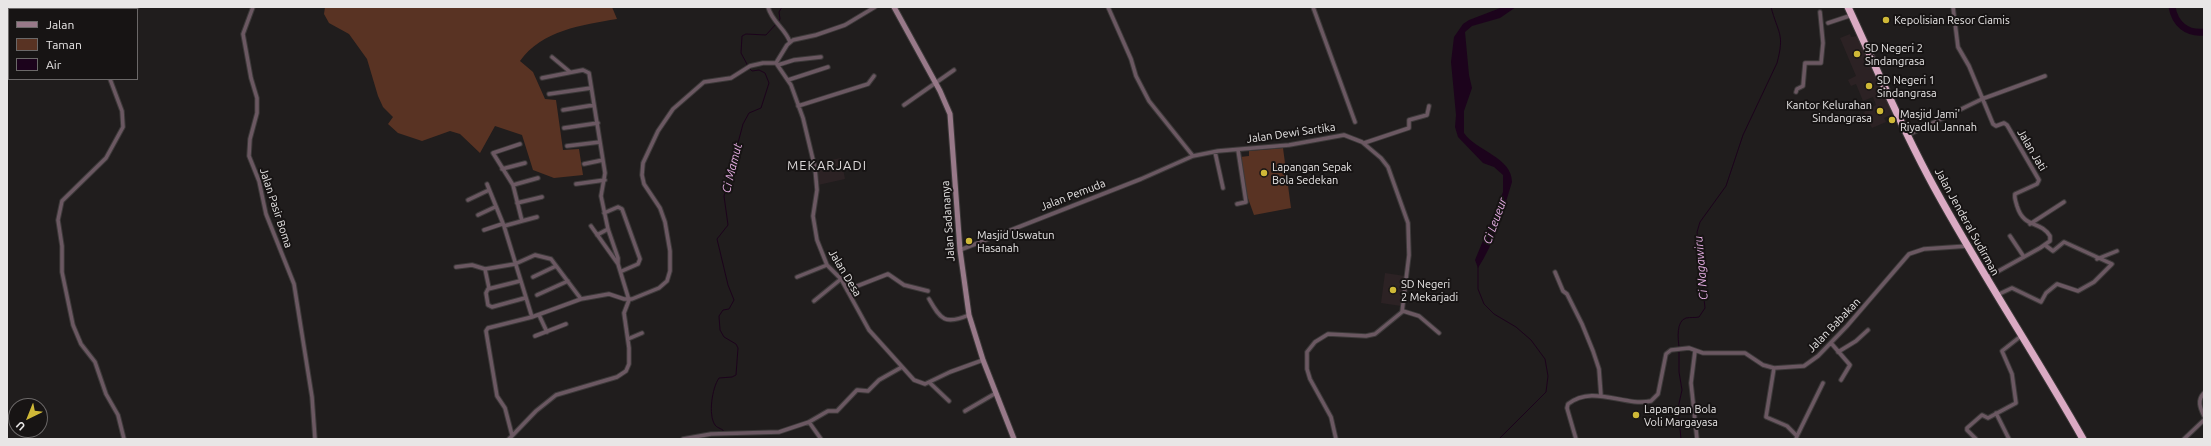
<!DOCTYPE html>
<style>
body{margin:0}
#map{position:relative;width:2211px;height:446px;overflow:hidden;background:#201d1d;font-family:Ubuntu,sans-serif}
canvas{display:block}
.frame{position:absolute;inset:0;border:8px solid #e8e6e6;pointer-events:none}
.legend{position:absolute;left:8px;top:8px;width:130px;height:72px;box-sizing:border-box;background:#171414;border:1px solid #6b6868;margin:0;padding:5px 7px;list-style:none;font-size:12px;color:#e8e6e6}
.legend li{display:flex;align-items:center;gap:8px;height:20px}
.legend b{width:20px;border:1px solid #6b6868}
.north{position:absolute;left:8px;top:398px;width:40px;height:40px;box-sizing:border-box;background:#171414;border:1px solid #6b6868;border-radius:50%;rotate:223deg;font-size:11px;font-weight:700;line-height:16px;text-align:center;color:#e8e6e6}
.north::after{content:'';display:block;margin:auto;width:14px;height:18px;background:#cfb837;clip-path:polygon(50% 0,100% 100%,50% 72%,0 100%)}
</style>
<div id="map">
<canvas width="2211" height="446"></canvas>
<div class="frame"></div>
<ul class="legend">
<li><b style="height:5px;background:#987989"></b>Jalan</li>
<li><b style="height:11px;background:#593323"></b>Taman</li>
<li><b style="height:11px;background:#1c031c"></b>Air</li>
</ul>
<div class="north">U</div>
</div>
<script>
const context = document.querySelector('canvas').getContext('2d');
context.lineJoin = 'round';
function fill(path, color) { context.fillStyle = color; context.fill(path, 'evenodd'); }
function stroke(path, color, width, dash) { context.strokeStyle = color; context.lineWidth = width; context.lineCap = dash ? 'butt' : 'round'; context.setLineDash(dash || []); context.stroke(path); }
function write(font, color, halo, rows, align = 'center') {
  context.font = font + ' Ubuntu,sans-serif'; context.lineWidth = 4; context.setLineDash([]); context.textBaseline = 'middle'; context.strokeStyle = halo; context.fillStyle = color; for (const [text, x, y, turn = 0] of rows) {
    context.save(); context.translate(x, y); context.rotate((+turn || 0) * Math.PI / 180); context.textAlign = isNaN(turn) ? turn : align; if (halo) context.strokeText(text, 0, 0); context.fillText(text, 0, 0); context.restore();
  }
}
const built = new Path2D(`
 M1850 34 1851 37 1858 36 1895 113 1884 118 1886 122 1872 128 1864 112 1876 105 1873 97 1863 101 1856 84 1851 86 1848 80 1856 76 1840 38Z
 M841 158 845 179 818 185 816 163Z
 M1385 273 1405 276 1401 306 1381 303Z`);
const green = new Path2D(`
 M325 7H612L617 19C582 25 542 30 520 61L533 72 545 99 556 100 563 150 579 149 583 175 554 178 533 170 522 135 495 126 480 153 460 134 450 131 422 141 398 133 388 124 393 117 383 107 378 96 367 59 349 34 329 23 324 14Z
 M1283 148 1291 208 1254 215 1245 190 1240 157 1249 156V151Z`);
const water = new Path2D(`
 M1503 7H1516L1500 18 1472 26 1465 32 1469 75 1472 88 1464 111V133C1476 151 1512 157 1512 182 1503 211 1495 242 1478 268L1475 260 1503 192V175L1494 167 1483 163 1458 137 1455 127 1456 115 1451 62 1454 37 1463 24 1469 20Z`);
const stream = new Path2D(`
 M778 22 780 19 779 12 782 7
 M748 66 741 53 742 36 746 34 766 35 776 24
 M1478 267V289L1484 304 1494 314 1516 327 1531 340 1545 359 1548 376 1546 392 1499 439
 M1679 347C1678 339 1676 321 1686 318 1691 317 1695 318 1699 317L1705 308 1697 232 1700 222 1726 186 1743 135 1777 63C1785 33 1778 34 1771 7
 M1679 350V372L1682 390 1678 408 1681 439
 M725 433C723 428 718 429 715 425 708 415 712 388 719 378L732 377 736 375 738 348 736 344 724 337 720 330 719 316 723 310 729 309 734 300 728 285 717 239 728 225 724 196 743 124 749 113 761 108 769 83 765 73 759 70 752 71 750 69`);
const river = new Path2D(`
 M2172 7C2175 24 2187 34 2204 32`);
const street = new Path2D(`
 M70 7 71 9
 M253 7 243 34 251 78 257 98V113L250 139 249 156 259 181 266 214 294 284 312 397 315 439
 M768 7C772 22 785 28 790 42
 M1108 7 1131 59 1136 76 1149 101 1193 156
 M1313 7 1355 122
 M1953 7 1958 47 1969 66 1993 124 1996 126 2004 123 2007 125 2039 180 2037 184 2015 194C2014 198 2016 202 2017 206 2024 229 2040 220 2050 236V241L2040 248 1986 278
 M134 9 137 7
 M1828 23 1852 15
 M552 57 570 72
 M776 63 791 85 803 118 815 168 817 190 813 216 817 240 827 265 841 279 869 330 914 380 925 384 950 372 983 360
 M778 65 794 60 821 57
 M542 78 583 70 589 73 605 173 601 196 608 229 618 258V264
 M110 79 122 111 123 127 106 158 62 201 58 220 62 246V272L73 325 81 344 95 362 106 394 118 415 124 439
 M788 80 828 67
 M1796 92 1797 89 1803 86 1805 63H1821L1823 43 1820 12
 M549 94 591 88
 M904 105 954 70
 M798 106 868 84 874 76
 M563 110 594 105
 M564 128 598 123
 M1908 135 1982 99 2045 76
 M1364 143 1409 128V120L1427 115 1429 106
 M567 146 600 142
 M1215 152 1223 188
 M1193 156 1218 151 1289 145 1344 135 1362 142 1381 158 1388 167 1408 223 1409 255 1402 312 1375 334 1366 336 1328 334 1315 342 1307 352V369L1310 379 1331 417 1336 439
 M584 164 603 160
 M502 169 525 163
 M487 184 504 226 532 317
 M576 184 605 180
 M513 185 538 178
 M468 200 489 190
 M517 203 542 197
 M1237 204 1246 202 1238 150
 M604 213 618 207 622 209 640 259 638 264 622 271
 M478 215 495 207
 M522 221 537 217
 M2030 224 2064 202
 M504 226 522 221 513 185 493 153 520 144
 M484 230 502 224
 M597 235 608 229
 M2010 236 2024 257
 M960 250 1141 179 1193 156
 M2097 259 2117 251
 M456 267 472 265 485 269 515 264 535 255 551 259 581 299
 M485 269 489 288
 M1555 272 1563 291 1567 294 1582 324 1593 351 1599 369 1601 396
 M533 277 556 266
 M797 277 827 265
 M520 281 488 289 486 293 488 305 492 307 525 298
 M847 290 888 274 904 285 928 291
 M537 295 568 281
 M1997 295 2012 288 2041 302 2046 293 2057 284 2078 291 2094 282 2112 264 2064 242 2053 251 2045 245
 M929 299C941 320 945 325 969 315
 M814 301 841 279
 M1403 311 1419 316 1439 333
 M539 315 547 332
 M535 336 566 324
 M628 339 642 333
 M1831 343 1850 365 1841 380
 M1695 351 1691 383 1697 439
 M1838 352 1856 341 1868 330
 M1774 368 1766 417 1787 426 1797 436 1796 439
 M930 383 949 401
 M2204 393C2197 400 2200 408 2204 416
 M965 411 996 393
 M1996 413 2009 439
 M809 422 821 439
 M512 435 505 408 497 396 486 331 488 328 532 317 581 299 609 294 624 299H632L659 288 667 281 670 271V251L665 222 660 208 644 184 642 175 643 163 658 131 673 109 704 82 731 78 750 66 763 63H776L787 45 793 40 816 35 845 25 875 7
 M1797 436 1823 383
 M509 439 536 411 556 395 617 377 626 371 629 364V348L624 313 629 300 618 264 591 226
 M683 439 711 434 779 432 809 422 828 411H837L857 390 868 391 879 380 902 367
 M1576 439 1567 408 1568 404C1593 384 1624 407 1651 401L1658 394 1666 354 1671 350 1689 348 1703 353H1745L1763 365 1774 368 1804 366 1818 356 1847 326 1909 254 1924 249 1968 246
 M1976 439 1967 430V428L1982 415 1988 418 2016 403 2012 374 2002 351 2021 336
 M2184 439 2204 420`);
const secondary = new Path2D(`
 M894 7 940 91 950 114 960 250 969 315 983 360 1014 439`);
const highway = new Path2D(`
 M1848 7C1876 67 1902 129 1934 187 1981 273 2035 354 2083 439`);
const markers = [
 [1886,20,4,"#cfb837"],
 [1857,54,4,"#cfb837"],
 [1869,86,4,"#cfb837"],
 [1880,111,4,"#cfb837"],
 [1892,120,4,"#cfb837"],
 [1264,173,4,"#cfb837"],
 [969,241,4,"#cfb837"],
 [1393,290,4,"#cfb837"],
 [1636,415,4,"#cfb837"]
];
const poiNames = [
 ["Kepolisian Resor Ciamis",1894,20],
 ["SD Negeri 2",1865,48],
 ["Sindangrasa",1865,61],
 ["SD Negeri 1",1877,80],
 ["Sindangrasa",1877,93],
 ["Kantor Kelurahan",1872,105,"right"],
 ["Sindangrasa",1872,118,"right"],
 ["Masjid Jami'",1900,114],
 ["Riyadlul Jannah",1900,127],
 ["Lapangan Sepak",1272,167],
 ["Bola Sedekan",1272,180],
 ["Masjid Uswatun",977,235],
 ["Hasanah",977,248],
 ["SD Negeri",1401,284],
 ["2 Mekarjadi",1401,297],
 ["Lapangan Bola",1644,409],
 ["Voli Margayasa",1644,422]
];
const streetNames = [
 ["Jalan Dewi Sartika",1291,133,-8],
 ["Jalan Jati",2032,150,59],
 ["Jalan Pemuda",1073,195,-21],
 ["Jalan Pasir Boma",276,208,72],
 ["Jalan Sadananya",948,221,-94],
 ["Jalan Jenderal Sudirman",1967,222,61],
 ["Jalan Desa",845,273,59],
 ["Jalan Babakan",1834,325,-46]
];
const waterNames = [
 ["Ci Mamut",732,168,-76],
 ["Ci Leueur",1495,221,-70],
 ["Ci Nagawiru",1701,268,-95]
];
const quarterNames = [
 ["MEKARJADI",827,166]
];
fill(built, '#2c2224');
fill(green, '#593323');
fill(water, '#1c031c');
stroke(stream, '#1c031c', 1);
stroke(river, '#1c031c', 7);
stroke(street, '#3c3939', 5.5);
stroke(secondary, '#3c3939', 7);
stroke(highway, '#3c3939', 9);
stroke(street, '#6b5862', 3.5);
stroke(secondary, '#987989', 5);
stroke(highway, '#daaac3', 7);
for (const [x, y, r, color] of markers) { const dot = new Path2D(); dot.arc(x, y, r, 0, 2 * Math.PI); context.fillStyle = color; context.fill(dot); stroke(dot, '#171414', 1.5); }
write('11px', '#e8e6e6', '#171414', poiNames, 'left');
write('11px', '#e8e6e6', '#171414', streetNames);
write('italic 12px', '#e2abe0', '#171414', waterNames);
context.letterSpacing = '1px';
write('13px', '#dbd7d8', '#171414', quarterNames);
context.letterSpacing = '0px';
</script>
